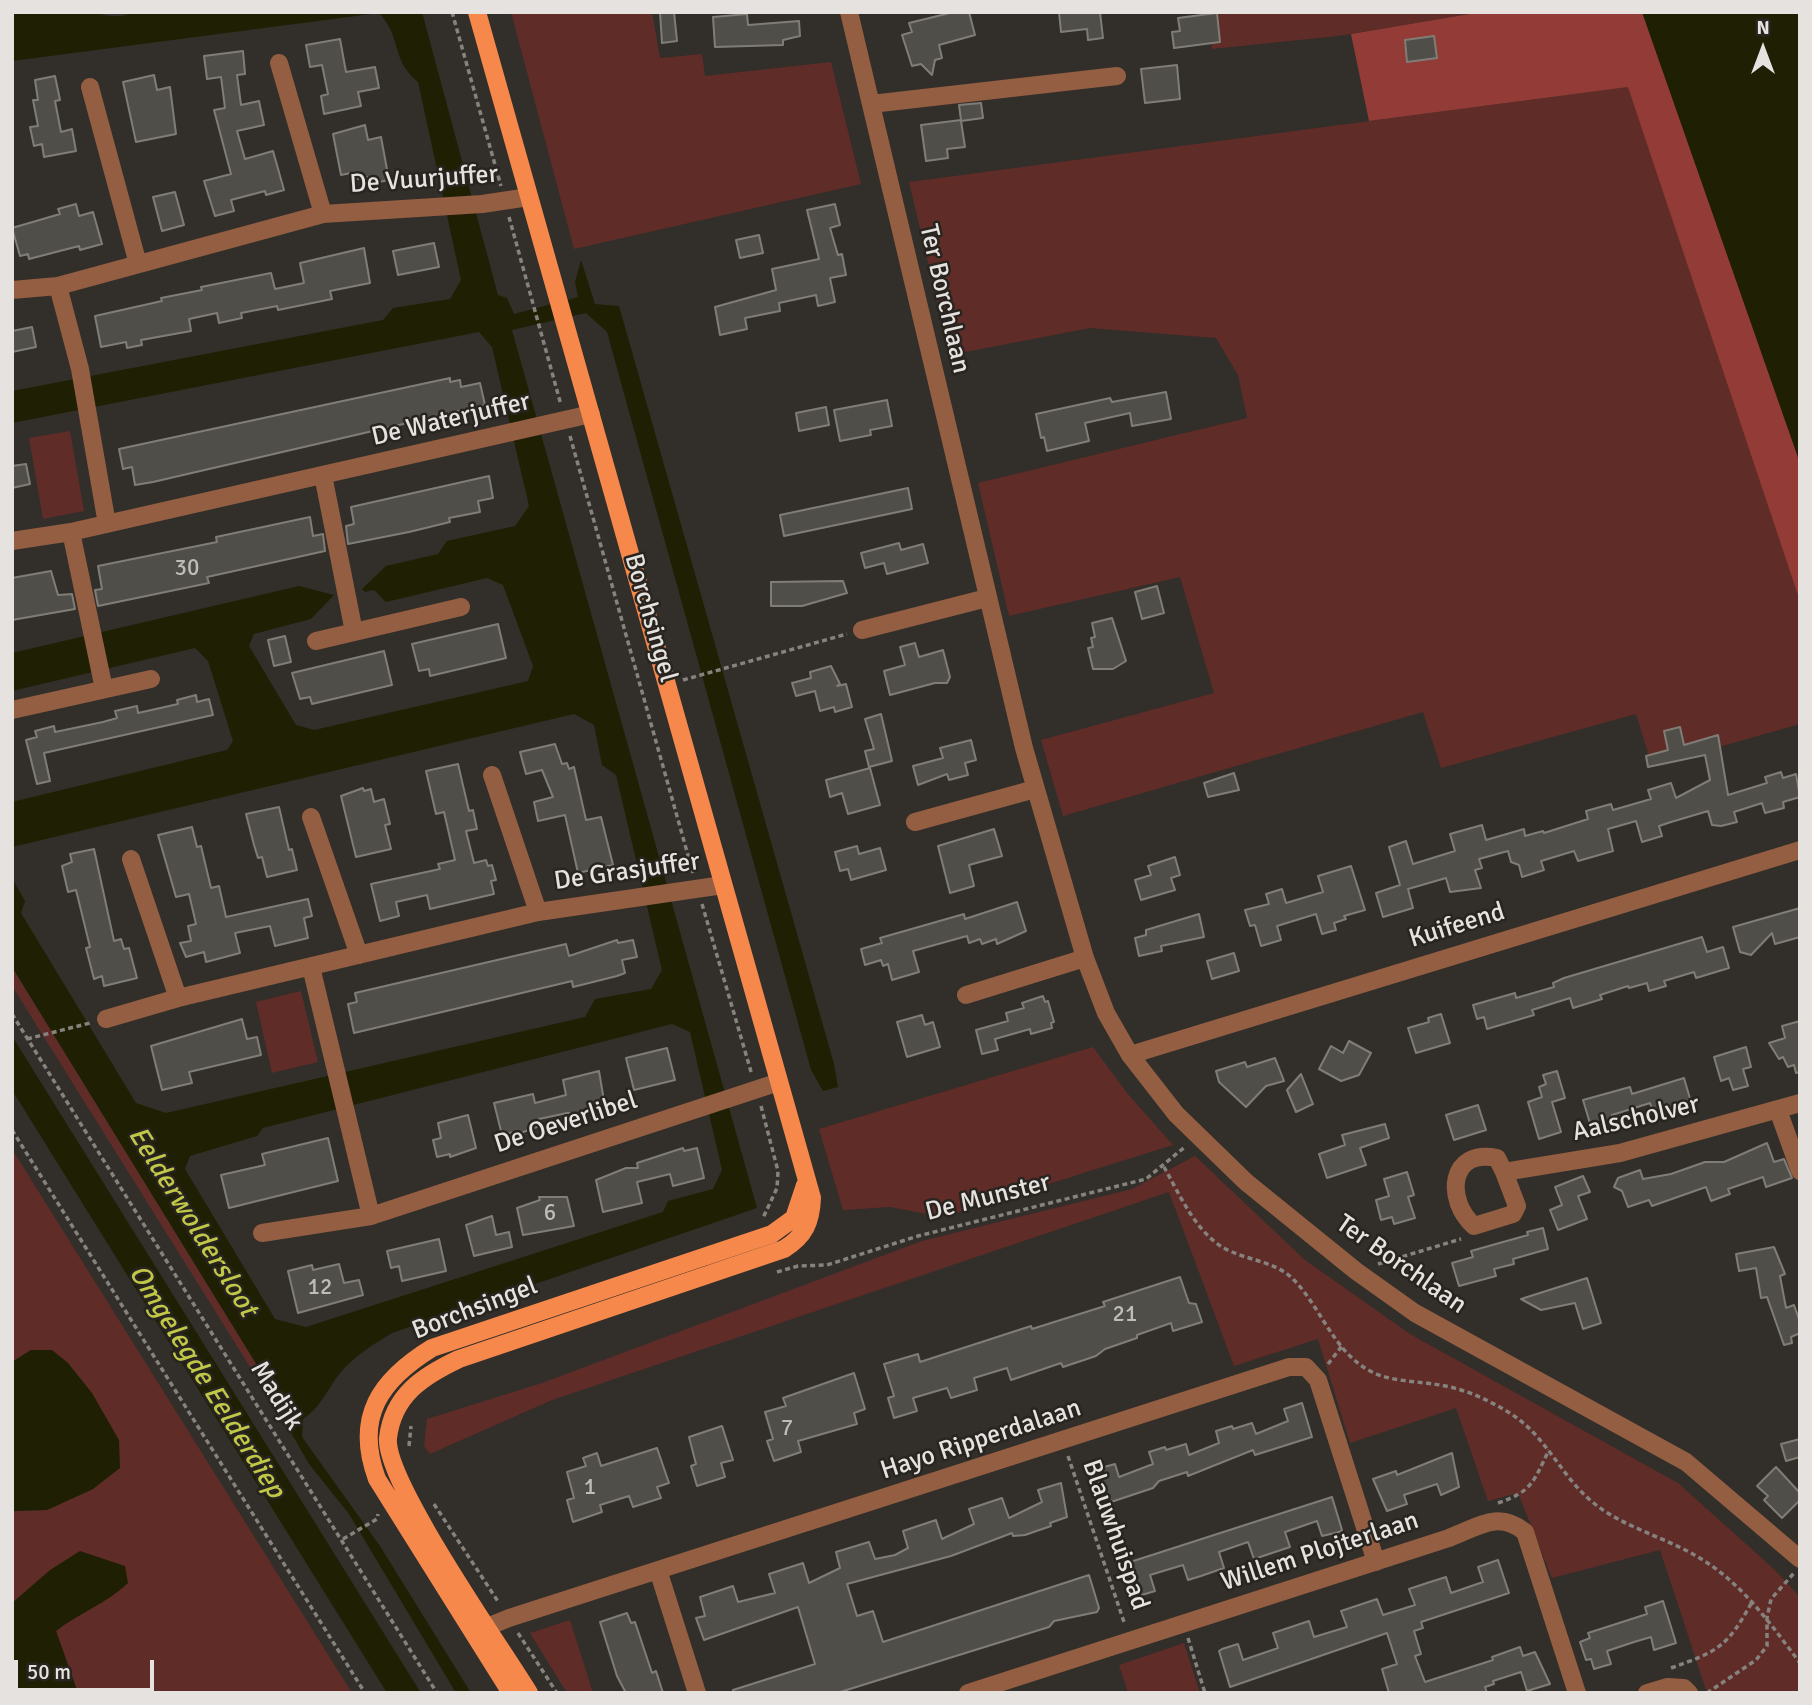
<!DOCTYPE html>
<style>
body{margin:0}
#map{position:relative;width:1812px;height:1705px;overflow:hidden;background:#322e29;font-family:Signika,sans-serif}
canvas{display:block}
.frame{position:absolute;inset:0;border:14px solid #e5e2df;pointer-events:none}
.north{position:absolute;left:1728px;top:14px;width:70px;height:70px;-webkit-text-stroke:5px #282420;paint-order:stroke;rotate:0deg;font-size:19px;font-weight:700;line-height:28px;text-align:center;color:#e5e2df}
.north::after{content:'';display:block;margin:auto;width:24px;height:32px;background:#e5e2df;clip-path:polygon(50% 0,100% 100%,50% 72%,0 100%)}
.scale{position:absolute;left:14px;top:1660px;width:140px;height:32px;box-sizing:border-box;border:4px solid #e5e2df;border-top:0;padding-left:9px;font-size:21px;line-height:24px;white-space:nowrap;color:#e5e2df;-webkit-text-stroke:5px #282420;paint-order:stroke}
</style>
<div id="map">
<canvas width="1812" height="1705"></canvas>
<div class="frame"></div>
<div class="north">N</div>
<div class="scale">50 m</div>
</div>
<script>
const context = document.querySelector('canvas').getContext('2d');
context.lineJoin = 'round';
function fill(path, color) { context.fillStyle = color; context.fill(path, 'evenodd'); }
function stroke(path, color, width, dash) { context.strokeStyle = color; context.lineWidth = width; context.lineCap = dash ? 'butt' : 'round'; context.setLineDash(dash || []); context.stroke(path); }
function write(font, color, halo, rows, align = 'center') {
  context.font = font + ' Signika,sans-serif'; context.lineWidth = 5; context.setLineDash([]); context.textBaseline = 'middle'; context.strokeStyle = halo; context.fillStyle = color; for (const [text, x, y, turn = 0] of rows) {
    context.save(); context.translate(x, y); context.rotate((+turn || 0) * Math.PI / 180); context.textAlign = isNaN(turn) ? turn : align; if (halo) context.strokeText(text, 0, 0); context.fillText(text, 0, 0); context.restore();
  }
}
const green = new Path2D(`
 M511 12H652L660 58 702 54 705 76 831 62 861 184 574 249Z
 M1207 12H1481L1338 36 1212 49Z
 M1603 12H1800V724L1652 766 1636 714 1441 768 1423 712 1063 816 1041 740 1214 693 1180 577 1009 616 978 483 1247 418 1238 375 1216 338 1090 328 950 355 909 182 1627 87Z
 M70 431 84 511 43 519 29 438Z
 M12 967 292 1422 290 1431 12 986Z
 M301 991 318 1062 272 1073 256 1002Z
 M1093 1047 1127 1093 1173 1145 956 1213 932 1215 890 1207 843 1210 819 1129Z
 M12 1149 352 1693H78L56 1631C79 1613 107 1603 128 1583L12 1603V1511L47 1510 93 1489 52 1350H31L12 1362Z
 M1195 1156 1305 1260 1410 1334 1678 1483 1775 1570 1800 1597V1693H1707L1660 1550 1552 1578 1518 1493 1488 1501 1456 1408 1350 1443 1318 1339 1234 1366 1169 1192 552 1400 430 1454 424 1446 427 1419 542 1383 922 1241 1132 1189Z
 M570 1620 593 1693H567L530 1633Z
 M1184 1643 1200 1693H1128L1119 1665Z`);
const forest = new Path2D(`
 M1481 12H1642L1800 463V601L1628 87 1369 121 1351 34Z`);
const water = new Path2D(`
 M12 12H94C107 17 122 18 134 12H422L498 295 507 298 514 314 578 297 575 282 581 260 595 304 619 306 834 1064 838 1087 823 1091 811 1070 607 332 586 313 512 330 757 1208 392 1333C374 1344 354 1356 340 1373 327 1390 321 1407 303 1419L302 1437 380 1546 471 1693H456L349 1514 309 1464 290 1431 292 1422 12 967V878L25 901 21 913 136 1103 166 1113 585 1017 595 999 651 989 662 970 616 775 602 765 594 725 574 714 12 847V802L227 750 233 741 208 661 195 648 12 691V653L299 586 334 595 311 619 254 634 249 646 296 725 314 730 528 681 533 666 503 585 487 578 386 602 374 590 365 592 362 589 386 566 438 554 447 541 515 526 529 506 492 347 479 332 12 423V391L383 320 393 308 450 299 461 280 418 82C390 59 403 39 379 13L12 61ZM672 1024 690 1032 722 1170 713 1189 668 1201 663 1212 306 1327 275 1319 185 1169 190 1156 257 1136 263 1128Z
 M1642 12H1800V463Z
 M12 1036 421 1693H387L12 1090Z
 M31 1350H52L68 1363 92 1393 119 1440 120 1468 93 1489 47 1510 12 1511V1362Z
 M80 1551 125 1566 128 1583C107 1603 79 1613 56 1631L78 1693H12V1603L50 1570Z`);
const building = new Path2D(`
 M660 12H674L677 41 662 43Z
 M954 12H969L975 35 939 45 942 58 935 60 932 75 921 64 912 66 902 35 912 32 909 23Z
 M1059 12H1100L1103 38 1088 40 1087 29 1061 32Z
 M1217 13 1220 42 1174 48 1172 32 1180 31 1178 18Z
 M747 14 748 25 799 21 800 36 783 40V45L715 47 713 17Z
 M1434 36 1437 58 1407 62 1405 40Z
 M340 39 346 72 375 67 379 88 358 92 361 106 324 114 321 96 328 94 322 65 310 67 306 45Z
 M243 51 245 74 237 75 241 105 259 101 264 125 237 131 245 159 273 151 284 190 266 195 265 191 231 200 234 211 215 216 204 181 231 174 214 110 225 108 221 77 207 79 204 56Z
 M1177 65 1180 99 1145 103 1141 69Z
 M154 75 157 90 170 87 176 134 136 142 123 82Z
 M55 76 60 100 55 101 61 132 72 129 76 151 44 157 42 144 34 146 30 127 38 126 33 100H38L35 80Z
 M981 103 983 118 961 121 965 147 947 149 948 158 926 161 921 125 961 120 959 105Z
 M365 125 368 140 381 137 389 180 369 184 368 177 357 179 356 172 341 175 333 134Z
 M175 192 184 225 162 231 153 197Z
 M76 204 79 216 93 212 102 244 80 250 79 246 29 259 28 254 20 256 12 228 60 214 58 209Z
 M835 204 840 225 830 228 838 255 842 254 846 275 830 278 835 302 818 306 816 295 779 303 780 311 745 318 747 329 720 335 715 307 776 290 772 269 819 259 807 210Z
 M759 235 763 253 740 258 736 240Z
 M434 243 439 267 398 275 393 251Z
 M364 248 370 283 330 291 332 299 278 310 277 306 241 313 242 318 219 323 217 313 189 319 191 331 141 340 142 345 127 348 126 342 101 347 95 316 162 301 161 298 202 290 201 287 271 273 275 289 304 283 300 263Z
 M32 327 36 347 12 352V331Z
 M450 378V382L460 380 461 387 480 383 485 405 153 482 135 485 132 467 123 469 119 449Z
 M1166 392 1171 419 1132 426 1130 413 1085 423 1089 441 1047 451 1044 437 1041 438 1036 414 1110 398 1112 402Z
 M887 400 892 426 870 430 871 435 840 441 834 410Z
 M826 407 829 425 799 431 796 413Z
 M26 464 30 484 12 488V466Z
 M489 476 493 498 478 501 480 512 449 518 450 522 409 532 348 544 346 526 354 524 351 507Z
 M908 488 912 509 784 536 780 515Z
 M310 517 313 536 323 534 325 551 207 577 209 583 98 606 95 590 102 589 98 566 217 542 216 537Z
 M899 543 901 550 923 544 928 563 887 574 884 563 865 568 861 553Z
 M51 571 58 595 72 594 75 609 12 620V578Z
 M843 581 847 593 802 606H771V582Z
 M1157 586 1164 613 1142 619 1135 592Z
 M1112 618 1126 661 1113 669H1093L1088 648 1093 647 1091 638 1095 637 1092 623Z
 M498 624 506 658 430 676 429 669 419 671 412 644Z
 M285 636 291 662 274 666 268 640Z
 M915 643 919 657 943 650 950 677 947 683H935L890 695 884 671 905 665 900 647Z
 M384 651 392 685 312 704 310 697 300 699 292 673Z
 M831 666 840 684 837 686 846 684 852 707 835 712 834 707 820 711 815 691 796 696 792 683 811 678 810 672Z
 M196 695 197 702 209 699 213 715 44 753 50 781 37 784 26 740 37 737 35 731 54 726 55 732 103 722 117 718 115 711 137 706 138 713 178 704 177 700Z
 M881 714 892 761 869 767 865 751 874 749 865 719Z
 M1680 727 1684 745 1718 735 1728 795 1767 783 1765 777 1781 772 1783 778 1796 774 1800 797 1783 802 1784 808 1765 813 1762 803 1734 812 1737 822 1721 826 1712 825 1708 811 1671 822 1659 826 1662 836 1642 842 1636 821 1608 829 1613 851 1578 861 1574 851 1541 861 1544 870 1522 877 1519 865 1511 862 1508 851 1479 859 1482 868 1475 870 1481 888 1450 892 1446 878 1408 889 1413 908 1383 917 1376 893 1400 885 1389 847 1406 841 1413 864 1455 851 1450 834 1482 825 1486 840 1524 829 1525 836 1543 831 1544 833 1588 819 1586 811 1611 804 1613 810 1651 799 1648 790 1671 783 1676 798 1710 780 1705 755 1648 767 1646 756 1668 750 1664 731Z
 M971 740 976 760 965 763 968 775 949 780 947 774 918 785 913 766 943 758 940 748Z
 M555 744 562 764 567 763 569 769 574 767 586 820 601 817 613 865 578 873 565 815 538 821 534 802 553 797 542 770 526 774 520 752Z
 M458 764 469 811 473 810 477 829 466 831 474 863 486 860 488 866 492 865 496 880 491 881 494 894 430 909 427 895 396 902 399 916 380 921 371 884 440 869 438 864 455 860 444 812 436 814 426 771Z
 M870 768 880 805 848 814 842 793 830 797 826 780Z
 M1234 773 1239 790 1208 797 1204 783Z
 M363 788 364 791 371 789 374 802 384 799 390 824 385 825 391 849 356 857 341 796Z
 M279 807 289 850 292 849 297 870 267 877 262 857 258 858 254 845 246 814Z
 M192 827 197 847 201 846 211 888 219 886 226 917 308 899 312 916 304 918 308 938 275 946 270 926 235 933 240 953 206 962 204 952 186 957 180 943 191 941 188 926 196 924 189 894 176 897 158 835Z
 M994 829 1002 856 969 865 974 886 950 893 938 846Z
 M857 846 859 854 880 848 886 870 851 880 848 869 840 871 835 852Z
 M94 849 114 941 121 939 124 949 129 948 137 978 104 986 102 976 94 979 86 948 90 947 76 890 68 892 62 866 72 862 70 854Z
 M1175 857 1180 875 1171 878 1175 890 1141 900 1135 880 1151 875 1148 866Z
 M1351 866 1365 910 1344 916 1346 919 1334 923 1336 930 1322 934 1316 914 1277 926 1281 940 1261 946 1255 925 1250 926 1245 910 1269 904 1266 894 1282 889 1286 903 1323 892 1318 876Z
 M1017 902 1026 931 997 944 996 939 982 944 980 939 969 943 967 936 913 951 919 972 892 980 888 964 883 966 881 960 865 965 861 949 882 943 880 938 964 914 965 919Z
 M1800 908V937L1775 944 1772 933 1751 955 1740 952 1733 927Z
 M1199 914 1204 937 1161 946 1162 951 1139 956 1135 938 1146 935V930Z
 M1702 937 1707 952 1723 947 1729 968 1696 978 1694 972 1664 981 1666 986 1649 991 1647 983 1629 988 1628 986 1600 995 1602 999 1573 1008 1570 998 1532 1010 1534 1015 1487 1029 1484 1017 1477 1019 1473 1005 1515 993 1516 998 1554 987 1553 983 1564 978Z
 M617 940 618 943 633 940 637 957 622 960 625 973 617 976 573 987 572 981 354 1033 348 1004 357 1002 355 993 566 944 569 956Z
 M1234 953 1239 971 1212 979 1207 961Z
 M1043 996 1045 1002 1048 1001 1054 1022 1051 1023 1052 1028 1031 1034 1030 1029 995 1039 998 1050 982 1054 976 1030 1008 1021 1006 1013 1024 1008 1022 1003Z
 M1441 1014 1450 1043 1416 1053 1408 1028 1429 1022 1428 1018Z
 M922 1015 925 1025 933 1022 940 1047 907 1057 897 1022Z
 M242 1019 247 1039 257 1037 261 1055 189 1072 192 1083 162 1090 151 1046Z
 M1800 1021V1072L1796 1073 1794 1065 1788 1067 1783 1057 1779 1059 1769 1043 1785 1038 1782 1026Z
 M1349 1041 1371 1053 1359 1075 1341 1081 1319 1069 1331 1046 1343 1053Z
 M1746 1047 1751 1067 1743 1069 1748 1086 1733 1090 1729 1078 1721 1081 1714 1057Z
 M667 1048 675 1080 634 1090 626 1058Z
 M1275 1058 1284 1081 1266 1086 1246 1107 1219 1082 1216 1071 1245 1062 1247 1067Z
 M599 1071 605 1107 586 1113H567L539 1119 540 1126 515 1135 514 1132 502 1135 494 1103 533 1094 535 1103 566 1095 563 1080Z
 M1557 1071 1565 1098 1552 1102 1561 1132 1539 1139 1528 1102 1542 1097 1539 1087 1546 1084 1543 1075Z
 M1301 1074 1313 1104 1296 1112 1287 1090Z
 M1684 1078 1691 1102 1653 1112 1650 1103 1612 1115 1615 1123 1592 1130 1583 1100 1630 1087 1632 1094Z
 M1478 1105 1486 1130 1454 1140 1446 1115Z
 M468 1115 476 1148 450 1157V1154L437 1157 433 1140 441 1138 438 1123Z
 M1385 1124 1389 1138 1360 1148 1366 1165 1327 1178 1319 1154 1345 1145 1342 1135Z
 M328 1138 338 1181 229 1208 221 1175 265 1165 262 1154Z
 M1767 1143 1774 1162 1784 1159 1792 1178 1766 1187 1763 1177 1728 1189 1730 1194 1711 1201 1706 1187 1652 1206 1649 1200 1628 1207 1622 1191 1614 1187 1618 1178 1640 1170 1643 1179 1671 1174 1705 1162H1724Z
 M683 1148 684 1151 697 1148 704 1178 673 1186 670 1174 637 1182 642 1203 603 1212 596 1180 626 1168H638L637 1163Z
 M1407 1172 1414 1195 1408 1197 1415 1218 1394 1224 1392 1217 1381 1220 1376 1200 1389 1196 1384 1179Z
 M1583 1176 1590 1192 1578 1196 1587 1219 1558 1230 1550 1210 1562 1205 1555 1187Z
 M539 1197H567L574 1226 523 1235 517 1208 540 1200Z
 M492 1216 496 1235 509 1232 512 1247 474 1256 466 1225Z
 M1543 1228 1548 1249 1513 1259 1514 1264 1494 1269 1496 1276 1459 1286 1452 1263 1473 1257 1471 1251 1528 1235 1527 1232Z
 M439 1239 446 1271 402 1281 399 1266 391 1268 387 1251Z
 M1774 1247 1785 1274 1780 1276 1786 1308 1794 1305 1800 1322V1333L1791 1337 1792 1343 1784 1345 1767 1297 1761 1298 1756 1268 1739 1271 1736 1254Z
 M339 1264 344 1283 359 1280 363 1295 298 1313 288 1271 312 1265 313 1270Z
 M1180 1277 1189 1303 1196 1304 1202 1322 1173 1331 1171 1323 1137 1335V1338L1105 1349 1096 1356 1063 1367 1061 1363 1011 1380 1007 1368 974 1378 977 1390 951 1398 947 1388 913 1398 917 1411 894 1418 888 1398 894 1396 884 1364 918 1354 920 1362 1031 1326 1032 1329 1105 1306 1103 1302Z
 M1587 1278 1601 1323 1583 1329 1575 1303 1541 1310 1521 1299Z
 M854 1373 865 1409 854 1413 857 1424 798 1441 801 1452 774 1461 767 1441 773 1439 765 1412 786 1406 783 1398Z
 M1302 1403 1312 1437 1255 1455 1253 1450 1188 1476 1187 1472 1159 1481 1153 1488 1108 1503 1104 1491 1100 1492 1097 1469 1115 1464 1119 1477 1153 1464 1149 1452 1165 1447 1166 1450 1186 1444 1189 1455 1219 1443 1216 1431 1232 1426 1233 1429 1252 1423 1256 1434 1288 1421 1284 1409Z
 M722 1426 733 1460 721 1463 725 1477 697 1486 691 1466 696 1464 689 1437Z
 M1800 1439V1457L1786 1461 1781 1444Z
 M657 1448 669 1483 657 1487 661 1498 633 1507 629 1496 600 1505 602 1512 573 1522 567 1500 574 1498 567 1472 586 1466 583 1458 597 1453 601 1466Z
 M1452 1453 1459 1487 1441 1495 1437 1484 1404 1495 1407 1504 1387 1511 1373 1479 1396 1471 1397 1475Z
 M1776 1467 1800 1493V1500L1782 1518 1764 1500 1768 1496 1757 1486Z
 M1061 1483 1067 1517 1050 1523 1051 1526 1025 1535 1013 1536 1012 1533 951 1556 847 1584 857 1616 873 1611 883 1642 1089 1575 1099 1608 1097 1612 1054 1621 1049 1627 837 1693H734L733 1690 815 1664 798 1607 704 1640 696 1618 705 1616 700 1597 733 1586 738 1602 775 1593 769 1574 803 1563 809 1583 840 1568 836 1552 869 1542 875 1559 895 1555 908 1548 903 1531 936 1520 942 1539 974 1524 969 1509 1002 1498 1009 1518 1042 1502 1038 1490Z
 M1332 1497 1342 1530 1339 1532 1322 1536 1317 1521 1285 1532 1290 1547 1254 1559 1248 1542 1219 1552 1224 1568 1201 1576 1188 1580 1183 1565 1150 1575 1155 1591 1135 1597 1124 1564Z
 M1498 1560 1509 1593 1421 1622 1423 1628 1414 1631 1421 1654 1415 1656 1425 1682 1493 1660 1492 1657 1520 1647 1523 1656 1535 1652 1550 1684 1527 1691 1521 1672 1493 1681 1494 1684 1485 1687 1487 1693H1389L1382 1669 1397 1664 1387 1633 1230 1687 1219 1651 1222 1649 1238 1644 1243 1660 1278 1648 1273 1633 1309 1621 1314 1637 1347 1627 1341 1611 1377 1599 1383 1615 1415 1605 1409 1589 1427 1583 1446 1577 1451 1593 1483 1582 1478 1567Z
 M1663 1601 1676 1643 1654 1650 1651 1637 1634 1642 1607 1651 1611 1664 1594 1669 1591 1659 1586 1660 1580 1642 1590 1638 1588 1633 1647 1614 1645 1607Z
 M627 1613 631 1623 635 1622 652 1673 656 1671 663 1693H626L617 1676 600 1622Z`);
const path = new Path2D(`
 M452 12 501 186
 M509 217 561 405
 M570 436 693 873
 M683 680 847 634
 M702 904 752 1075
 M12 1014 437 1693
 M27 1039 90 1023
 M761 1106 778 1171 777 1188 763 1218
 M12 1130 365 1693
 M1164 1167C1181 1197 1198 1238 1232 1252 1253 1261 1278 1263 1294 1280 1322 1309 1334 1353 1372 1372 1392 1382 1418 1381 1440 1385 1464 1389 1487 1399 1508 1412 1545 1434 1559 1473 1590 1500 1621 1527 1663 1536 1698 1557 1741 1582 1770 1623 1800 1663
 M1378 1264 1461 1239
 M777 1272 798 1266 827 1265 918 1236 1146 1179 1186 1146
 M1328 1364 1342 1346
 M409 1446 411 1426
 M1068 1456 1125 1625
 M1498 1503C1533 1491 1533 1482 1549 1450
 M434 1504 499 1603
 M343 1539 377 1519 378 1514
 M518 1633 557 1693
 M1188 1638 1205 1693
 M1671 1668C1719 1651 1727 1647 1752 1602
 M1707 1693 1756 1660 1767 1646V1618L1771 1599 1794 1573`);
const minor = new Path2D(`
 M849 12 1024 748 1085 958 1106 1013 1130 1055 1176 1114 1246 1182 1356 1271 1415 1313 1686 1462 1800 1559
 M279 63 323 214
 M90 87 138 264
 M871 104 1117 76
 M58 286 80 369 107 524
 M12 290 58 286 323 214 482 204 529 197
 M323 475 354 632
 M71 532 104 689
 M12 541 71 532 591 414
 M862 630 987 598
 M316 641 461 607
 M12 710 151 679
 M492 775 538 912
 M311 817 359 955
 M915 822 1035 789
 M131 859 178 998
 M311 967 371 1216
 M966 995 1085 958
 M106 1019 178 998 538 912 723 885
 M1130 1055 1800 850
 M1778 1110 1800 1171
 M1504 1172 1497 1158C1449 1148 1445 1200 1474 1226L1513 1214 1517 1206 1504 1172 1620 1153 1800 1103
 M262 1233 371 1216 779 1082
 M658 1570 697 1693
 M475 1632 509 1618 1289 1367H1306L1318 1380 1376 1562
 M968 1693 1449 1538C1478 1527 1498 1510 1525 1532L1577 1693
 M1647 1693 1667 1687 1684 1688 1689 1693`);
const major = new Path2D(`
 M477 12 812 1198C811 1222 805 1236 784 1249L459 1359C423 1376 393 1395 388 1438 384 1481 501 1647 529 1693
 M511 1693 377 1479C354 1417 380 1380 432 1348L772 1234 794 1218 805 1185`);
const numberNames = [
 ["30",187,569],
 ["6",550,1214],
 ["12",320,1288],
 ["21",1125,1315],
 ["7",787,1429],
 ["1",590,1488]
];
const streetNames = [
 ["De Vuurjuffer",424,180,-4],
 ["Ter Borchlaan",944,299,77],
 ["De Waterjuffer",451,420,-13],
 ["Borchsingel",650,618,74],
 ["De Grasjuffer",627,872,-8],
 ["Kuifeend",1457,926,-17],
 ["Aalscholver",1636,1119,-13],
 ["De Oeverlibel",566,1123,-18],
 ["De Munster",988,1198,-14],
 ["Ter Borchlaan",1401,1265,35],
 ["Borchsingel",475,1309,-21],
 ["Madijk",276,1396,58],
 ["Hayo Ripperdalaan",981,1440,-18],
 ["Blauwhuispad",1115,1535,71],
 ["Willem Plojterlaan",1320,1552,-18]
];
const waterNames = [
 ["Eelderwoldersloot",192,1222,58],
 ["Omgelegde Eelderdiep",206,1382,58]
];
fill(green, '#602c28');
fill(forest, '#933b36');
fill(water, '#1f2003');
fill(building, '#504e48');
stroke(building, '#807d77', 2);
stroke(path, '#86837f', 3.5, [5, 3.5]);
stroke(minor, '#935e42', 18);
stroke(major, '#f6884c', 18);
write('23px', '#c0bdb9', null, numberNames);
write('26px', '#e5e2df', '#282420', streetNames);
write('italic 28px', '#c1c847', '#282420', waterNames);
</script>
